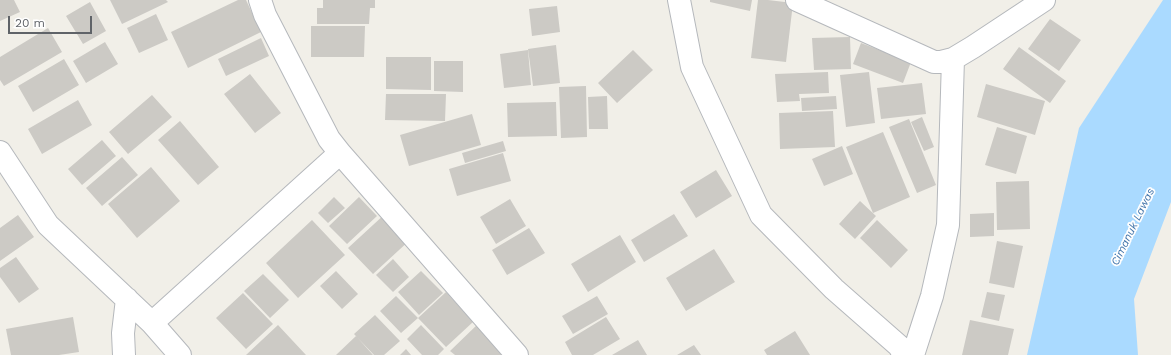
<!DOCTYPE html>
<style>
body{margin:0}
#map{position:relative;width:1171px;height:355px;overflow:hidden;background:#f1efe8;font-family:"Work Sans",sans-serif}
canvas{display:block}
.scale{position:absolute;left:8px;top:16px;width:84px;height:18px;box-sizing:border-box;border:2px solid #5f6368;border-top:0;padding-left:5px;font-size:12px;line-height:14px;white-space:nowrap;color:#5f6368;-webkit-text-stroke:3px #fff;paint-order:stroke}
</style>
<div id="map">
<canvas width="1171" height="355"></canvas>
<div class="scale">20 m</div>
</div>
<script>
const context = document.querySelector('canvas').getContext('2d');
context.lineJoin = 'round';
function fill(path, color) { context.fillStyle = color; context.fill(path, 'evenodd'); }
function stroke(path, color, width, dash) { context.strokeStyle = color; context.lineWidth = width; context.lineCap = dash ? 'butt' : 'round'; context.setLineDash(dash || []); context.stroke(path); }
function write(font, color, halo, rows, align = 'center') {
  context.font = font + ' "Work Sans",sans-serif'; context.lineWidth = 3.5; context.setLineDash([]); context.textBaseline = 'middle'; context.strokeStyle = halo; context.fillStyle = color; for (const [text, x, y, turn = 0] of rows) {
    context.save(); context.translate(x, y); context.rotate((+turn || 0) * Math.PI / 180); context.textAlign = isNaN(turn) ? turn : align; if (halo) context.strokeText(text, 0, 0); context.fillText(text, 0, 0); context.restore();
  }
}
const water = new Path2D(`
 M1163 0H1171V202L1134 299 1138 355H1027L1079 128Z`);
const building = new Path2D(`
 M0 0H14L20 12 0 21Z
 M110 0H166L168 2 122 24Z
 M238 0H246L261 32 188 68 171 32Z
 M323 0H375V8H370L369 24H317V8H323Z
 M710 0H752L750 11 710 2Z
 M758 0H768L793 3 786 62 751 58Z
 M90 2 106 31 83 44 66 16Z
 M557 6 560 32 532 36 529 9Z
 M156 14 168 40 139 53 127 28Z
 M1050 19 1081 40 1059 71 1028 49Z
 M311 26H365L364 57H311Z
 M48 28 62 52 4 86 0 80V57Z
 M850 37 851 69 814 70 812 38Z
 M261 38 269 56 226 76 218 59Z
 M105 42 118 64 86 83 73 61Z
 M861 43 911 62 903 83 853 64Z
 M556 45 560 83 533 86 528 49Z
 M1019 47 1066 81 1050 103 1003 69Z
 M528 50 531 85 504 88 500 54Z
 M633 50 653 70 617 103 598 83Z
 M386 57H431V90L386 89Z
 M64 59 79 85 33 112 18 86Z
 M434 61H463V92L434 91Z
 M828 72 829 93 799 94 800 101 777 102 775 74Z
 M869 72 875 123 846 127 840 75Z
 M250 74 281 113 255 133 224 94Z
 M922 83 926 114 881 119 877 88Z
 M986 84 1045 101 1035 135 977 117Z
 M586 86 587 137 561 138 559 87Z
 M386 94H446L445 121 385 120Z
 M152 95 172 117 128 154 109 132Z
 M607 96 608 129H589L588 97Z
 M836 96 837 109 802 111 801 98Z
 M78 100 92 125 42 154 28 129Z
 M556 102 557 136 508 137 507 103Z
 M833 111 835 147 780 149 779 113Z
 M472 114 481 145 409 166 400 135Z
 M922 117 934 147 924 151 911 122Z
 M909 119 936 185 917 193 889 127Z
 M180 121 219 167 198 185 158 140Z
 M997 127 1027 136 1016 174 985 165Z
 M883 132 910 197 873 213 846 147Z
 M102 140 116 156 82 185 68 169Z
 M503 141 506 151 465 163 462 153Z
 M842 146 853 174 824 186 812 159Z
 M503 153 511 181 457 196 449 169Z
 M122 157 138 175 102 206 86 188Z
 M151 167 180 201 137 238 108 204Z
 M716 170 732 196 696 218 680 192Z
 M1029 181 1030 229 997 230 996 182Z
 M334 197 345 208 328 223 318 213Z
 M359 197 377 216 347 244 329 226Z
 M510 199 526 226 496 244 480 217Z
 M860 201 876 216 855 239 839 224Z
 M386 213 411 239 373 274 348 248Z
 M994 213V236L970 237V214Z
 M674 214 688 236 644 262 631 240Z
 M18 215 34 237 0 261V228Z
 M312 220 345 255 298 298 266 263Z
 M877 220 908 250 891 268 860 238Z
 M529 228 545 253 507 275 492 250Z
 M620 235 636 262 588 292 571 264Z
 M997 241 1023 246 1014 288 989 283Z
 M714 249 735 282 686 311 666 278Z
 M16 257 39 289 19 303 0 277V268Z
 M393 259 409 277 393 292 376 275Z
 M336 271 358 294 342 309 320 286Z
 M421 271 443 293 419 315 398 292Z
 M263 274 289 300 270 318 244 291Z
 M446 292 473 322 446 347 418 318Z
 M987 292 1005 295 999 321 981 317Z
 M243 293 273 324 246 349 216 318Z
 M396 296 418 318 401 333 380 311Z
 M597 296 608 314 573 334 562 316Z
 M375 315 400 341 384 355H374L354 334Z
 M73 317 79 352 59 355H11L6 329Z
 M606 317 620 339 593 355H572L565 342Z
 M970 320 1014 329 1008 355H962Z
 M479 323 505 355H455L450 351Z
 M278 325 306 355H246Z
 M421 325 444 349 438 355H422L407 339Z
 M795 331 810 355H767L764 350Z
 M356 336 373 355H336Z
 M638 340 647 355H612Z
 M694 345 701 355H677Z
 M406 349 411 355H400Z`);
const minor = new Path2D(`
 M679 0 692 67 761 215 834 289 899 346 904 355
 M797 0 934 62H941L953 59 973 47 1044 0
 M0 152 48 225 152 323 180 355
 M340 153 517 355
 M152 323 340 153 329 139 265 15 260 0
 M124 355 123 333 127 299
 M913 355 932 296 948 225 953 59`);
const waterNames = [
 ["Cimanuk Lawas",1133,227,-64]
];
fill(water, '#aadaff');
fill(building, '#cccac5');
stroke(minor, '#b5b8bc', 24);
stroke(minor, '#fff', 22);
write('italic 11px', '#4174aa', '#fff', waterNames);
</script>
